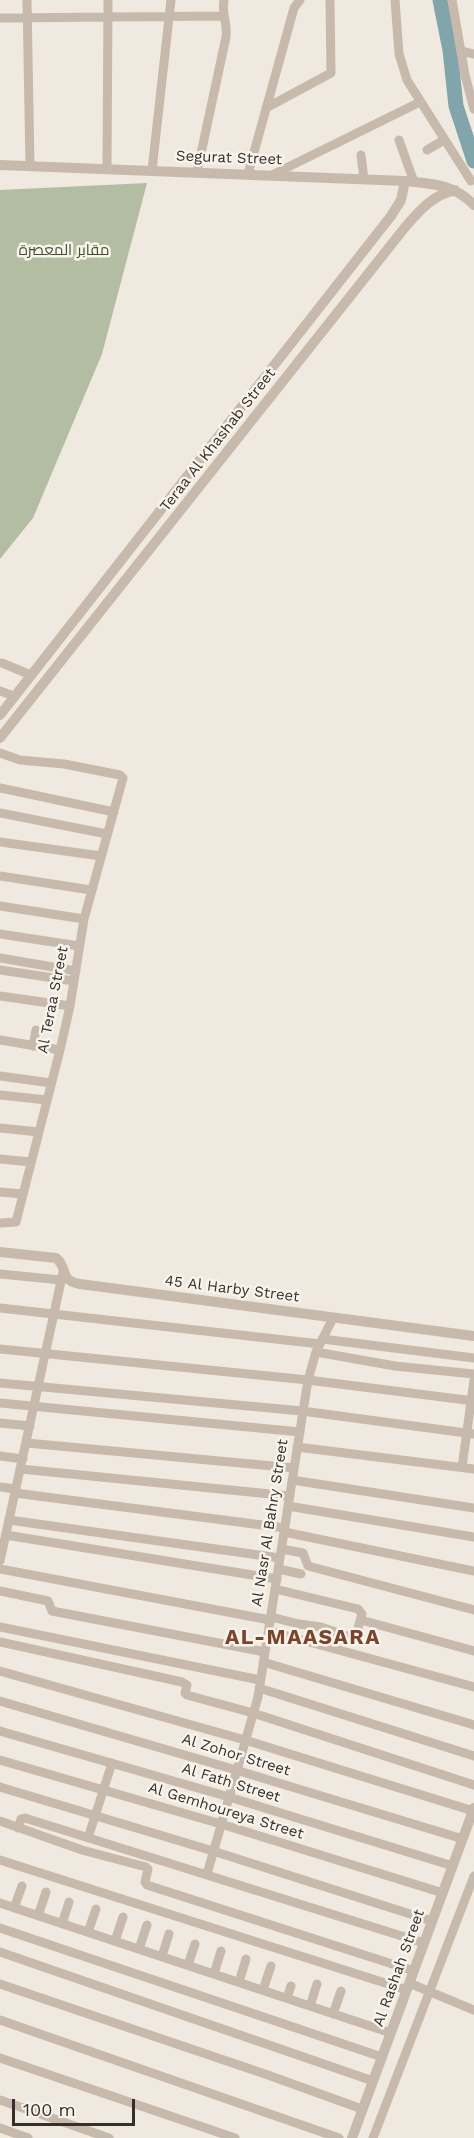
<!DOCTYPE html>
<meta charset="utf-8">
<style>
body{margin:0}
#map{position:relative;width:474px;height:2138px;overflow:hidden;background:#f0e9df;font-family:"Work Sans",sans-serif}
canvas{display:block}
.scale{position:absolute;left:12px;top:2099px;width:123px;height:27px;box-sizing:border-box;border:3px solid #362f2a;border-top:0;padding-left:8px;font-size:18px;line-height:21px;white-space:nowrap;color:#362f2a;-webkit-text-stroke:4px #f8f3eb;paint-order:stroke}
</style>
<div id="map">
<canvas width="474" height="2138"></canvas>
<div class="scale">100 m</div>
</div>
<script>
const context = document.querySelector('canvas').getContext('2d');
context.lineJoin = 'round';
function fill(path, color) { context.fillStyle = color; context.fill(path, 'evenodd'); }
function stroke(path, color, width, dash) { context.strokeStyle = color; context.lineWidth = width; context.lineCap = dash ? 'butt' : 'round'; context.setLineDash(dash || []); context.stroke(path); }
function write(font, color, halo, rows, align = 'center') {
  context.font = font + ' "Work Sans",Cairo,sans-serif'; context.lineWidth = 5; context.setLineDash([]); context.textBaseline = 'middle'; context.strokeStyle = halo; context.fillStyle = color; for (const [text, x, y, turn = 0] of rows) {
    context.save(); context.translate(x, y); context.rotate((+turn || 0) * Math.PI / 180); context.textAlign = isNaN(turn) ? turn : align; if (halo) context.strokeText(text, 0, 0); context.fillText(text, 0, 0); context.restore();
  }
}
const green = new Path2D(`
 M147 183 102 354 33 518 0 559V190Z`);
const river = new Path2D(`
 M440 0 450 50 456 106 474 161`);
const minor = new Path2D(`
 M27 0 30 165
 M395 0 399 54 407 80 471 181
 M452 0 465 75 474 109
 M0 18 223 16
 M461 51 474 54
 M266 108 331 73 330 0
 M399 140 414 182
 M427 150 444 140
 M361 155 364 179
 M107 168 108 0
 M152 170 171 0
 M197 172 226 37C228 24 221 13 224 0
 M248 174 294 8 300 0
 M272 175 420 102
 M2 663 31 675
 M0 691 14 696
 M0 753 20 760 64 764 120 775 123 778 84 919 70 1006 60 1050 16 1222 0 1223
 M0 788 114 812
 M0 813 107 834
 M0 842 101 856
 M0 876 91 890
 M0 906 84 919
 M0 934 79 946
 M0 958 76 971
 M0 970 74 981
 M0 996 70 1006
 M0 1040 60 1050
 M33 1046 36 1030
 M0 1076 51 1083
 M0 1095 47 1100
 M0 1128 39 1132
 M0 1159 31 1162
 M0 1192 23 1194
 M0 1274 61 1280
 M0 1308 320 1344
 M322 1339 474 1358
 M0 1349 308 1380 474 1401
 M316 1352 395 1366 474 1374
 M0 1383 302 1411 474 1434
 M0 1403 300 1432
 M0 1423 30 1426
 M27 1443 294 1468
 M297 1447 474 1469
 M0 1456 23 1459
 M462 1467 474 1380
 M21 1469 290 1496
 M292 1480 474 1508
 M0 1487 16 1489
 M15 1493 285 1528
 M288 1506 474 1537
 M9 1520 280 1558
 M284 1532 474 1571
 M6 1535 277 1579
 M282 1549 303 1553 308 1566 474 1610
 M0 1561 63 1272
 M0 1569 270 1620
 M279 1569 301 1574
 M0 1591 48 1601 52 1611 265 1652
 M271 1617 299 1624 321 1627 353 1638 356 1635 362 1614 358 1609 275 1589
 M361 1620 474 1651
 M0 1627 260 1680
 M269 1631 474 1687
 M0 1642 182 1682 187 1685 185 1693 187 1695 253 1713 474 1785
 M263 1662 474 1725
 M0 1671 245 1740 473 1811
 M259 1688 474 1756
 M0 1701 236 1770 463 1839
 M0 1731 229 1797 453 1866
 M0 1760 221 1824 443 1893
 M0 1787 213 1851 432 1921
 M0 1821 82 1850 146 1867 148 1869 145 1882 147 1885 414 1971
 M18 1828 21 1819 25 1818 424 1943
 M88 1838 112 1763
 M0 1860 407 1990
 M207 1874 258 1697 308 1380 316 1352 333 1318
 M0 1903 391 2033
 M14 1908 22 1886
 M38 1916 46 1892
 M62 1924 69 1902
 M0 1928 382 2057
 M88 1932 96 1909
 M115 1941 123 1917
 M139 1949 147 1925
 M0 1952 373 2081
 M162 1956 169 1934
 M188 1965 195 1944
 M214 1974 221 1951
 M239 1982 246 1959
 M409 1983 474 2010
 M0 1984 265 2074 362 2109
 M263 1990 271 1966
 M287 1998 291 1986
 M310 2006 317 1984
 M333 2014 341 1991
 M0 2020 339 2138
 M0 2058 235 2138
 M0 2100 109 2138
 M0 2128 28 2138
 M373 2138 474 1876`);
const tertiary = new Path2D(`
 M0 165 405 181C433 184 454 184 474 205
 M0 715 391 216 401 200 405 181
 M0 738 406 226C421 209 433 195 455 190
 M0 1252 56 1258C69 1268 58 1280 80 1284L474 1336
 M352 2138 474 1808`);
const streetNames = [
 ["Segurat Street",229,158,2],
 ["Teraa Al Khashab Street",218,440,-52],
 ["Al Teraa Street",53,1000,-79],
 ["45 Al Harby Street",232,1289,7],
 ["Al Nasr Al Bahry Street",270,1523,-81],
 ["Al Zohor Street",236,1755,17],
 ["Al Fath Street",231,1783,17],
 ["Al Gemhoureya Street",226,1811,17],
 ["Al Rashah Street",399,1968,-70]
];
const parkNames = [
 ["مقابر المعصرة",64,251]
];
const districtNames = [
 ["AL-MAASARA",303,1638]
];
fill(green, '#b2bda1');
stroke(river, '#81a5aa', 15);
stroke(minor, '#c7baac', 9);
stroke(tertiary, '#c7baac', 10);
write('15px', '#362f2a', '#f8f3eb', streetNames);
write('15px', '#435131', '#f8f3eb', parkNames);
context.letterSpacing = '1.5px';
write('bold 21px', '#7b442d', '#f8f3eb', districtNames);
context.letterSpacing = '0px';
</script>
